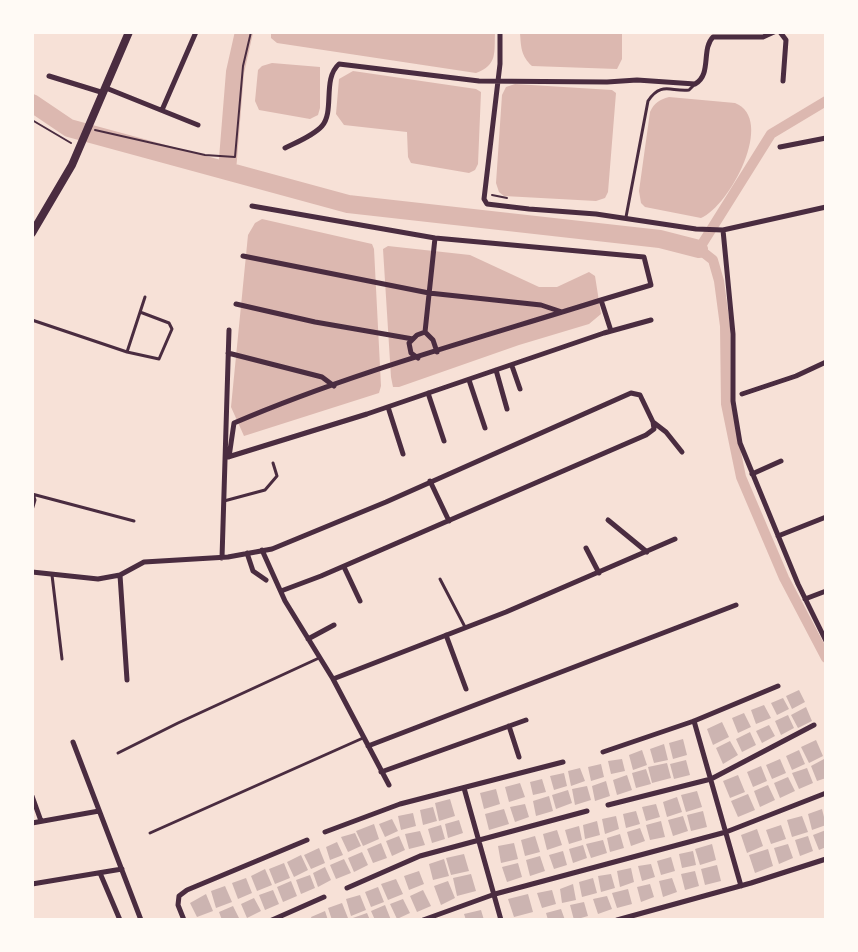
<!DOCTYPE html>
<style>
body{margin:0}
#map{position:relative;width:858px;height:952px;overflow:hidden;background:#f7e1d7;font-family:Overpass,sans-serif}
canvas{display:block}
.frame{position:absolute;inset:0;border:34px solid #fffaf5;pointer-events:none}
</style>
<div id="map">
<canvas width="858" height="952"></canvas>
<div class="frame"></div>
</div>
<script>
const context = document.querySelector('canvas').getContext('2d');
context.lineJoin = 'round';
function fill(path, color) { context.fillStyle = color; context.fill(path, 'evenodd'); }
function stroke(path, color, width, dash) { context.strokeStyle = color; context.lineWidth = width; context.lineCap = dash ? 'butt' : 'round'; context.setLineDash(dash || []); context.stroke(path); }
const water = new Path2D(`
 M271 33H495C494 52 498 65 476 73L277 43 271 38Z
 M520 33H622V59L617 69 532 66C521 56 521 47 520 33Z
 M272 63 320 67V108L318 115 310 119 259 110 255 101 258 70 262 66Z
 M353 71 476 89 481 92 478 164 475 170 469 173 411 163 408 157 407 132 344 125 336 114 339 79Z
 M515 84 612 90 616 93 608 192 605 198 596 201 504 196 499 192 496 183 502 95 506 87Z
 M669 97 735 103C776 119 730 206 701 218L645 207 641 203 639 191 650 112C655 102 659 100 669 97Z
 M262 219 372 244 374 249 381 386 379 393 244 436 231 407 248 235 255 223Z
 M388 246 470 255 539 287H557L589 272 595 276 601 314 589 324 519 345 399 387H393L391 377 383 249Z`);
const canal = new Path2D(`
 M826 101 771 134 699 249 713 260 719 281 725 326 726 404 741 477 784 578 826 658`);
const river = new Path2D(`
 M32 103 69 128 348 204 660 239 699 249
 M227 171 235 72 244 32`);
const building = new Path2D(`
 M799 690 805 702 792 709 786 696Z
 M783 698 789 709 777 715 771 703Z
 M764 705 771 718 756 724 751 710Z
 M806 707 812 721 798 728 791 715Z
 M744 713 751 727 738 733 732 718Z
 M788 715 794 728 781 735 775 721Z
 M722 722 729 737 713 745 707 729Z
 M769 725 775 736 762 743 756 731Z
 M750 732 756 745 742 752 736 739Z
 M683 739 687 755 673 759 669 743Z
 M816 740 823 756 809 763 801 747Z
 M730 741 738 755 723 764 716 748Z
 M664 744 668 760 654 763 650 749Z
 M642 750 647 765 633 770 629 755Z
 M799 750 805 764 792 770 786 756Z
 M622 759 625 771 611 774 608 761Z
 M780 759 786 773 772 779 766 765Z
 M824 759 826 778 817 781 811 766Z
 M686 760 690 775 674 779 670 764Z
 M667 763 671 778 652 783 648 767Z
 M601 764 604 777 591 781 588 767Z
 M761 766 767 781 753 787 747 772Z
 M580 768 585 781 571 786 568 771Z
 M807 768 813 783 799 789 792 773Z
 M646 769 651 784 636 788 632 773Z
 M564 773 567 786 554 790 550 776Z
 M627 775 632 790 617 795 613 780Z
 M738 775 745 792 730 798 723 781Z
 M788 777 795 791 780 798 774 783Z
 M542 779 546 792 533 795 530 782Z
 M606 781 610 796 595 801 592 786Z
 M520 783 525 797 509 802 505 787Z
 M768 785 775 800 760 807 754 791Z
 M587 786 591 800 575 805 572 789Z
 M496 789 500 804 484 809 480 793Z
 M568 790 572 803 556 809 552 795Z
 M697 791 702 807 686 812 681 795Z
 M748 794 755 810 738 817 731 801Z
 M549 796 553 811 536 816 533 801Z
 M677 797 682 812 667 817 663 802Z
 M450 799 455 816 439 821 435 803Z
 M525 804 529 817 515 822 510 807Z
 M656 804 660 817 646 821 642 807Z
 M433 807 437 821 423 825 420 810Z
 M504 809 509 824 489 830 485 814Z
 M822 809 826 825 812 830 808 814Z
 M636 811 640 824 626 828 623 814Z
 M703 811 707 827 691 831 687 815Z
 M413 813 416 826 401 830 398 816Z
 M616 816 619 829 605 834 602 819Z
 M683 816 688 831 673 836 668 820Z
 M802 816 808 832 792 837 787 820Z
 M392 819 398 831 385 837 379 824Z
 M459 820 463 833 448 838 445 824Z
 M597 821 600 835 585 839 583 825Z
 M661 821 665 837 650 840 646 825Z
 M374 824 379 839 363 846 356 831Z
 M441 825 445 839 432 843 428 829Z
 M781 825 786 839 771 844 766 830Z
 M579 826 582 840 569 844 565 830Z
 M640 828 645 841 631 846 627 832Z
 M757 829 763 846 747 853 741 835Z
 M557 830 562 845 547 850 543 834Z
 M826 830V847L819 850 813 835Z
 M420 831 425 845 409 849 405 834Z
 M355 833 361 846 348 852 341 837Z
 M620 834 624 848 610 852 607 838Z
 M399 836 405 850 392 856 386 841Z
 M535 836 540 852 525 856 521 840Z
 M808 836 813 851 800 856 795 840Z
 M603 840 607 853 591 858 586 844Z
 M337 842 343 855 330 860 326 847Z
 M381 843 387 858 373 863 367 849Z
 M514 843 518 859 501 863 498 846Z
 M712 844 716 860 700 865 695 849Z
 M788 844 793 858 779 864 774 848Z
 M583 845 587 858 573 863 569 849Z
 M319 848 325 863 311 869 304 855Z
 M768 849 773 866 755 873 749 855Z
 M563 851 567 865 554 869 549 855Z
 M693 851 696 865 682 868 679 854Z
 M362 852 368 865 354 872 348 858Z
 M464 854 469 871 451 875 446 858Z
 M301 855 308 870 294 877 287 862Z
 M540 856 545 871 530 876 526 860Z
 M671 857 675 871 661 875 657 861Z
 M344 859 351 873 336 879 330 865Z
 M444 859 449 876 433 880 429 864Z
 M284 863 290 878 275 884 269 869Z
 M518 863 522 877 507 882 502 867Z
 M651 864 655 877 642 881 638 866Z
 M717 865 721 881 705 885 701 869Z
 M325 867 331 880 318 887 313 873Z
 M631 868 634 882 620 887 617 871Z
 M265 869 272 885 257 891 251 876Z
 M419 871 424 884 409 890 404 876Z
 M695 871 699 886 685 890 681 874Z
 M471 874 476 891 457 896 453 878Z
 M611 874 615 888 601 892 598 876Z
 M310 875 315 888 301 894 296 880Z
 M246 878 252 893 238 899 232 883Z
 M593 878 597 893 582 897 579 882Z
 M672 878 677 892 663 897 659 881Z
 M396 879 403 894 388 900 381 884Z
 M291 881 297 896 283 902 277 887Z
 M448 881 455 898 441 905 434 886Z
 M573 884 576 900 562 903 560 889Z
 M650 884 654 897 641 902 637 887Z
 M225 886 232 902 216 908 211 891Z
 M378 887 384 902 371 907 365 892Z
 M628 889 632 904 617 908 612 893Z
 M273 890 279 904 265 910 259 895Z
 M423 890 431 906 417 912 410 896Z
 M552 890 556 904 542 908 537 893Z
 M206 894 213 911 197 917 190 903Z
 M528 894 533 912 514 917 508 899Z
 M360 895 366 910 351 916 346 899Z
 M607 896 612 909 598 914 593 899Z
 M254 898 261 911 247 918 241 904Z
 M403 899 410 913 397 919 390 904Z
 M584 902 588 916 574 920 570 905Z
 M342 903 348 918 332 920 328 908Z
 M385 905 391 920H375L371 911Z
 M233 906 240 920H222L219 912Z
 M561 909 565 920H548L546 913Z
 M481 910 484 920H466L464 914Z
 M325 911 328 920H312L311 917Z
 M367 913 370 920H350V919Z`);
const path = new Path2D(`
 M32 120 71 143
 M95 130 205 155 235 157 243 66 251 32
 M492 195 507 198`);
const service = new Path2D(`
 M626 217 648 101C661 81 671 92 689 90L694 85
 M32 320 127 352 145 297
 M127 352 159 359 172 329 169 323 140 312
 M32 494 134 521
 M224 501 265 490 277 476 273 463
 M32 510 35 500 33 494
 M52 575 62 659
 M440 579 465 627
 M118 753 178 723 319 658
 M150 833 363 738`);
const minor = new Path2D(`
 M500 32V64L484 199 487 204 529 209 596 214 696 229 723 230 826 207
 M780 32 786 40 783 81
 M49 76 104 93
 M106 88 198 125
 M162 110 196 32
 M780 147 826 138
 M285 148C297 142 313 136 322 126 335 111 322 79 339 64L479 81 607 82 637 80 695 84C712 75 701 49 713 37H763L774 32
 M252 206 435 238 644 257 651 285 601 300
 M723 230 733 334V401L740 443 798 584 826 641
 M435 238 425 332 433 340 437 352
 M243 256 429 293 541 305 562 312
 M236 304 315 322 413 339
 M228 353 322 377 334 386
 M418 358 411 353 409 343 417 335 425 332
 M512 366 520 389
 M496 370 507 409
 M469 380 485 428
 M428 393 444 441
 M742 394 796 376 826 362
 M388 407 403 454
 M653 422 666 432 682 452
 M228 457 367 414 604 333 651 320
 M229 457 234 423C350 373 480 338 601 300L611 331
 M752 474 781 461
 M430 481 449 521
 M608 520 647 552
 M778 536 826 517
 M586 548 599 573
 M262 550 285 601 333 679 389 785
 M247 553 253 571 266 580
 M222 558 229 330
 M344 567 360 601
 M32 572 98 579 120 575 144 562 228 557 272 549 386 502 631 393 640 395 653 422 654 429 646 435 321 576 281 591
 M120 575 127 680
 M805 599 826 591
 M446 635 466 689
 M308 639 334 625
 M333 679 506 612 675 539
 M694 721 741 886
 M509 726 519 757
 M73 742 141 920
 M368 746 736 605
 M603 752 694 721 778 686
 M381 772 526 720
 M464 788 501 920
 M32 796 41 821
 M608 805 711 779 814 725
 M32 823 99 811
 M325 832 400 804 563 762
 M100 873 120 920
 M32 884 122 869
 M347 888 420 856 587 811
 M184 920 178 905 179 896 187 890 307 840
 M272 920 324 897
 M423 920 495 894 726 832 826 793
 M617 920 751 883 826 859`);
const tertiary = new Path2D(`
 M32 233 72 165 129 32`);
fill(water, '#dcb8b0');
stroke(canal, '#dcb8b0', 10);
stroke(river, '#dcb8b0', 18);
fill(building, '#ccb4b1');
stroke(path, '#4a2c40', 2);
stroke(service, '#4a2c40', 3);
stroke(minor, '#4a2c40', 5);
stroke(tertiary, '#4a2c40', 8);
</script>
